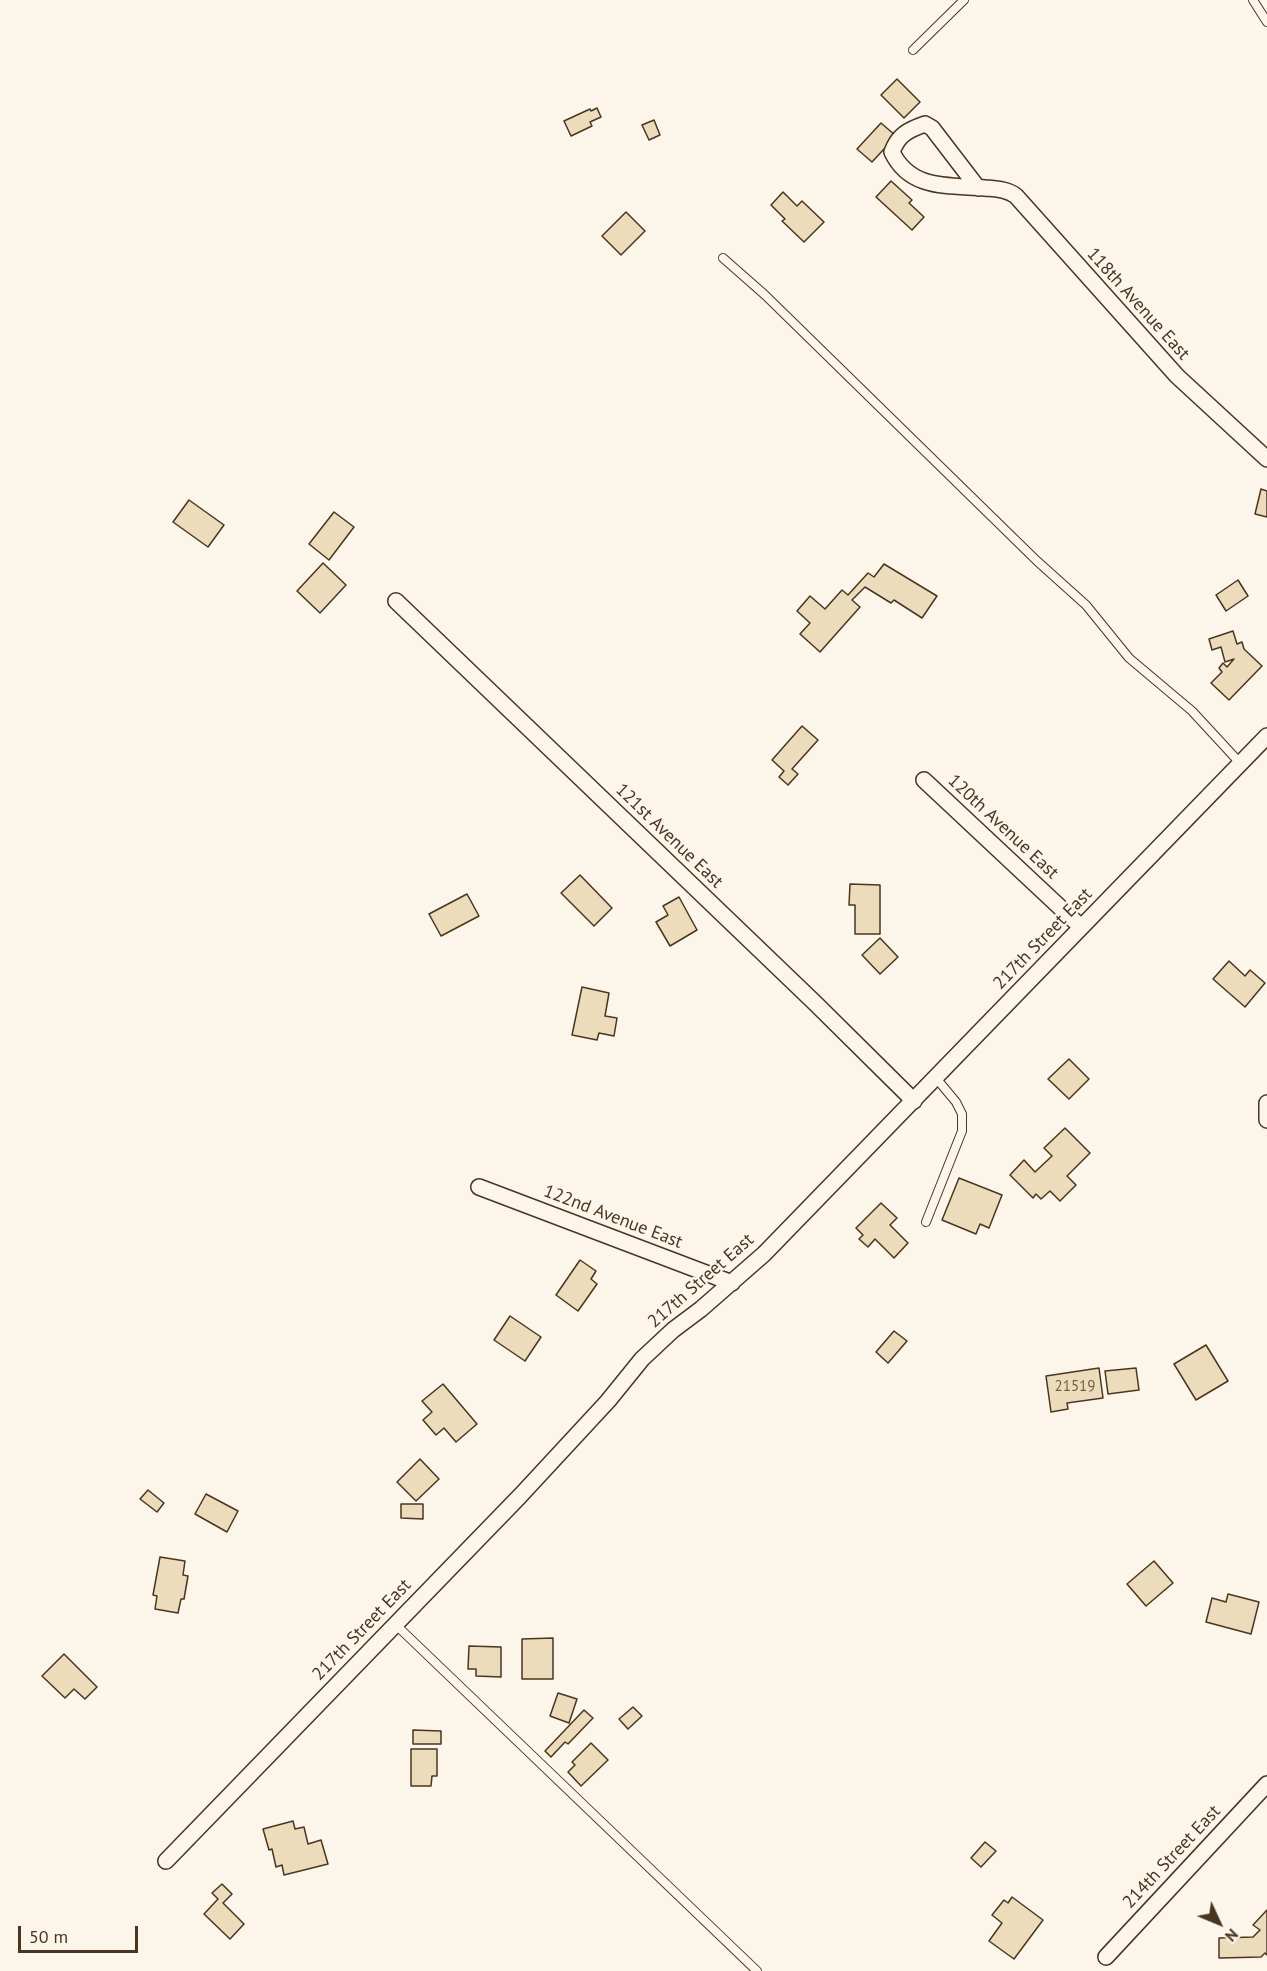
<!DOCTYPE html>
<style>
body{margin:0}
#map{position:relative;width:1267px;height:1971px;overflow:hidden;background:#fbf6e9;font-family:"PT Sans",sans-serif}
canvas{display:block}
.north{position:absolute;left:1189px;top:1893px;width:60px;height:60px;-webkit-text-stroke:4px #fbf6e9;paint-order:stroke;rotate:134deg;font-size:16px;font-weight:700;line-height:24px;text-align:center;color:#4a3520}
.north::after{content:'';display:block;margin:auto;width:21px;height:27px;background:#4a3520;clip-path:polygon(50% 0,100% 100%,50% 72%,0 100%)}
.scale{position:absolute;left:18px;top:1926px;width:120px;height:27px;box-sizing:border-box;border:3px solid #4a3520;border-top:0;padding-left:8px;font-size:18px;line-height:21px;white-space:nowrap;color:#4a3520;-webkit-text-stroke:4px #fbf6e9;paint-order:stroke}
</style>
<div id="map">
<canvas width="1267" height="1971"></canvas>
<div class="north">N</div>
<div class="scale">50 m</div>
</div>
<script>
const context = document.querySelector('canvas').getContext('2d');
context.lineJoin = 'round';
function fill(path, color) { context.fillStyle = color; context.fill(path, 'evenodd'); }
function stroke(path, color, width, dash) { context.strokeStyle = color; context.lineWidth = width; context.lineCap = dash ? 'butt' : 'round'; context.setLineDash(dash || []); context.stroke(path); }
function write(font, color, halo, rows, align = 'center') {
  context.font = font + ' "PT Sans",sans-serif'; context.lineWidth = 4.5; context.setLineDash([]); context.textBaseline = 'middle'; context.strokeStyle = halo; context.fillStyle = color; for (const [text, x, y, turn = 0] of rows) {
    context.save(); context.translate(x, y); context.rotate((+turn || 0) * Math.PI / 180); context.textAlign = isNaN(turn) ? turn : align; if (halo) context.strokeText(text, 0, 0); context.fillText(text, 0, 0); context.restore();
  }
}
const building = new Path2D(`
 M897 79 920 102 904 118 881 95Z
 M597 108 601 117 590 122 592 126 571 136 564 121 590 109 591 111Z
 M654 120 660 135 649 140 642 125Z
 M881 123 896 136 872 162 857 149Z
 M891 181 912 200 909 203 924 217 912 230 876 197Z
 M783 192 797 206 802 201 824 222 804 242 782 221 785 219 771 205Z
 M626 212 645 231 621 255 602 236Z
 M1261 489 1267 491V517L1255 514Z
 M189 500 224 525 208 547 173 522Z
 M334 512 354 527 329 560 309 544Z
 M323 563 346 585 320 613 297 591Z
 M884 564 937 596 922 618 894 600 891 603 865 587 852 600 860 607 820 652 800 634 810 623 797 611 810 596 825 609 842 590 848 595 868 573 874 577Z
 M1238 580 1248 596 1226 611 1216 595Z
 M1233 631 1237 644 1242 642 1244 649 1262 666 1229 700 1211 683 1222 672 1219 668 1223 663 1227 667 1234 659 1225 662 1221 647 1212 650 1209 639Z
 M802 726 818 740 792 769 798 774 788 785 779 777 784 771 772 760Z
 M580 875 612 908 594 926 561 893Z
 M850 884 880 885V934H855V905H849Z
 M467 894 479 916 441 936 429 914Z
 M679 897 697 930 670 946 656 922 668 915 663 906Z
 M880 938 898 957 880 974 862 955Z
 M1229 961 1245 976 1250 970 1265 983 1245 1007 1213 979Z
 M582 987 609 993 605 1016 617 1018 614 1036 599 1033 597 1040 572 1035Z
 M1069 1059 1089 1079 1069 1099 1048 1079Z
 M1065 1128 1090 1153 1067 1176 1076 1185 1060 1201 1050 1191 1041 1199 1036 1194 1033 1198 1010 1175 1024 1160 1035 1172 1052 1156 1044 1148Z
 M959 1178 1002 1195 989 1228 980 1224 976 1234 942 1220Z
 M881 1203 897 1218 890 1225 908 1243 894 1258 875 1239 868 1247 859 1239 863 1235 856 1228Z
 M580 1260 596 1271 591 1279 597 1284 578 1311 556 1295Z
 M510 1316 541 1337 525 1361 494 1340Z
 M894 1331 907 1341 888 1363 876 1352Z
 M1206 1345 1228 1381 1196 1400 1174 1364Z
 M1099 1368 1103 1398 1067 1403 1068 1409 1051 1412 1046 1376Z
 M1136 1368 1139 1390 1108 1394 1105 1371Z
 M443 1384 477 1424 456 1442 444 1428 436 1435 423 1420 432 1412 422 1401Z
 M420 1459 439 1479 416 1501 397 1482Z
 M148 1490 164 1503 157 1512 140 1499Z
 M206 1494 238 1511 227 1532 195 1514Z
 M401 1504H423V1519L401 1518Z
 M160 1557 185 1561 183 1575 188 1576 184 1599H181L178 1613 155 1609 157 1596 153 1595Z
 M1154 1561 1173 1583 1146 1606 1127 1584Z
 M1228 1594 1259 1602 1251 1634 1206 1622 1212 1598 1226 1602Z
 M553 1638V1679H522V1639Z
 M469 1646 501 1647V1677L476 1676V1669H468Z
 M64 1654 97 1687 85 1699 74 1689 65 1698 42 1676Z
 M558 1693 577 1699 569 1723 550 1716Z
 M633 1707 642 1716 628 1729 619 1719Z
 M584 1710 593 1718 568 1744 565 1742 551 1757 545 1751Z
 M413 1730 441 1731V1744H413Z
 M591 1743 608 1760 581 1786 568 1772 575 1765 572 1762Z
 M411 1749H437V1776H432L431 1786H411Z
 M293 1821 295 1829 304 1827 308 1844 321 1840 328 1864 284 1875 282 1865 276 1867 272 1849 269 1850 263 1829Z
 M985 1842 996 1851 981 1867 971 1858Z
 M222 1884 232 1894 223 1903 244 1924 230 1939 204 1914 218 1899 212 1893Z
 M1012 1897 1043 1920 1014 1959 989 1941 1002 1923 992 1915 1004 1900 1008 1903Z
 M1267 1910V1955L1265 1953 1261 1957 1219 1958V1938L1253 1937 1260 1930 1253 1925Z`);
const lane = new Path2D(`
 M1253 0 1267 22
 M913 50 964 0
 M723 258 765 295 1037 561 1086 605 1129 658 1192 711 1240 763
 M926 1222 962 1131V1114L956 1102 936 1078
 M395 1624 757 1971`);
const street = new Path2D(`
 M978 188 932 128 925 124C908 130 898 135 892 152 910 190 948 185 985 188 996 189 1007 189 1016 196L1177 376 1267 459
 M396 601 815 1003 914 1101
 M924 780 1081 927
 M1267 1103V1120
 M479 1187 732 1283
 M166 1861 520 1496 608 1401 642 1359 673 1330 701 1309 764 1254 1267 736
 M1106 1957 1267 1784`);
const numberNames = [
 ["21519",1075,1387]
];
const streetNames = [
 ["118th Avenue East",1138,304,48],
 ["120th Avenue East",1003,827,43],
 ["121st Avenue East",669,836,44],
 ["217th Street East",1043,939,-46],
 ["122nd Avenue East",613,1217,21],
 ["217th Street East",701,1281,-41],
 ["217th Street East",362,1630,-46],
 ["214th Street East",1172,1857,-47]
];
fill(building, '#ecdcbc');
stroke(building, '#4a3520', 1.5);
stroke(lane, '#4a3520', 10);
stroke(street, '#4a3520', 18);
stroke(lane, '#fbf6e9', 8);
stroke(street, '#fbf6e9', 15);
write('15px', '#725f47', null, numberNames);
write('18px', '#4a3520', '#fbf6e9', streetNames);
</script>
